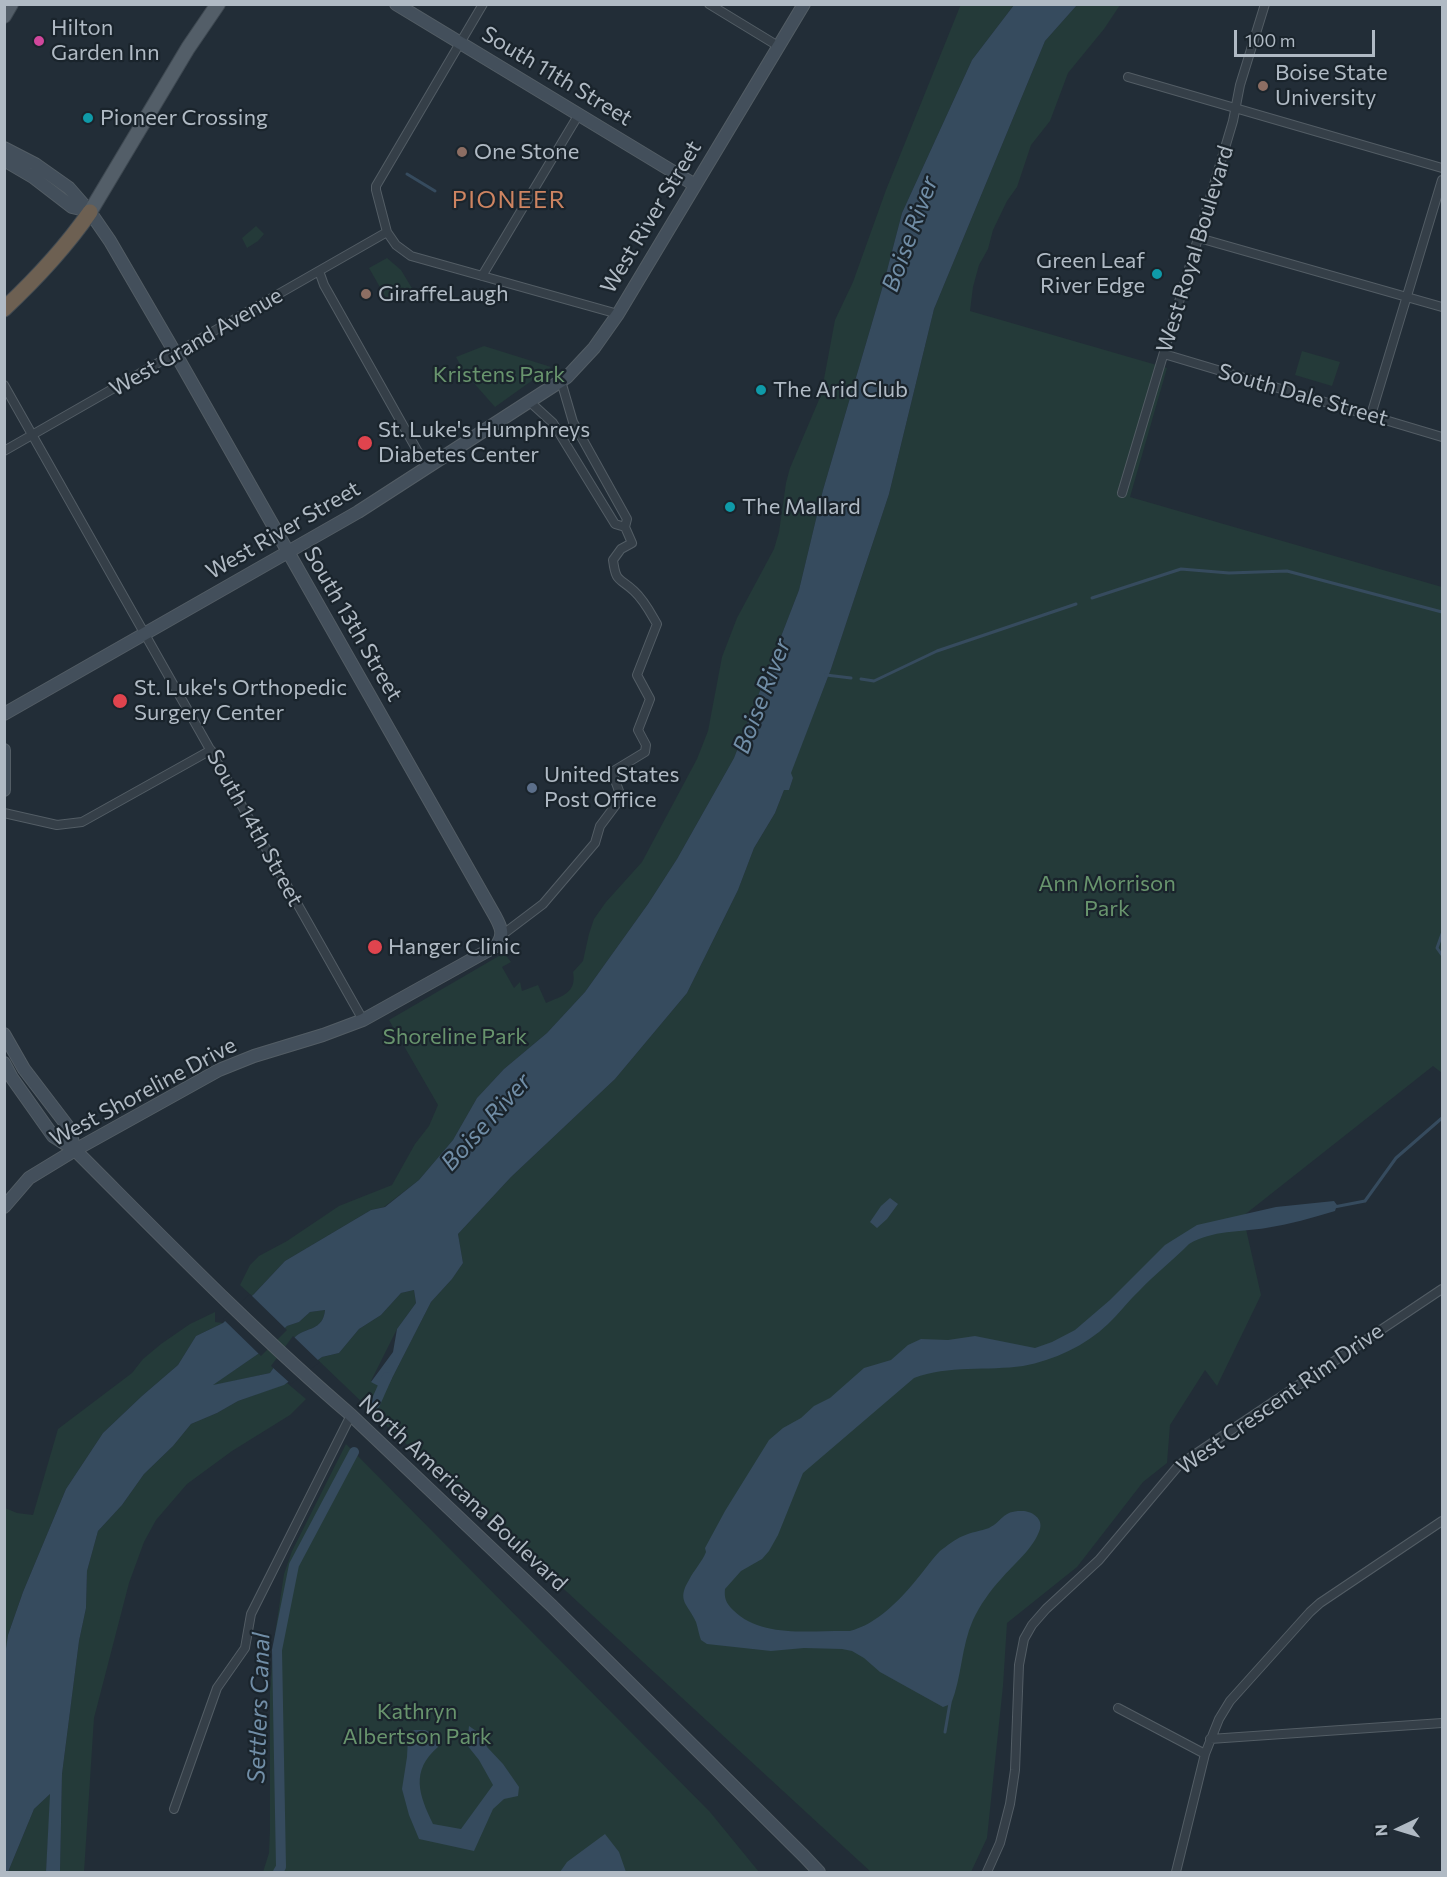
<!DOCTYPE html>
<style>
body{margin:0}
#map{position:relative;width:1447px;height:1877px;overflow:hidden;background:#222d37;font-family:Commissioner,sans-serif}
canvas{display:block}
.frame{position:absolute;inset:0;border:6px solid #b0bac4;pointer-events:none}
.north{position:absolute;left:1369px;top:1799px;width:60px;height:60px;-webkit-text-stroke:4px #1a242c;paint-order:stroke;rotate:266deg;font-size:16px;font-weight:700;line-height:24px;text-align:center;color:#b0bac4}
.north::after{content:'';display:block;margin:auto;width:21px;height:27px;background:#b0bac4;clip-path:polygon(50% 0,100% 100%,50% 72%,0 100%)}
.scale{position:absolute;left:1234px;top:30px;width:141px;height:27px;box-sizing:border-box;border:3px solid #b0bac4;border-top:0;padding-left:8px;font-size:18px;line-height:21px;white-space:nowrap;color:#b0bac4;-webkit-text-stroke:4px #1a242c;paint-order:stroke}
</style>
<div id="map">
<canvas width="1447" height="1877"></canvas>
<div class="frame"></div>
<div class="north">N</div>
<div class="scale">100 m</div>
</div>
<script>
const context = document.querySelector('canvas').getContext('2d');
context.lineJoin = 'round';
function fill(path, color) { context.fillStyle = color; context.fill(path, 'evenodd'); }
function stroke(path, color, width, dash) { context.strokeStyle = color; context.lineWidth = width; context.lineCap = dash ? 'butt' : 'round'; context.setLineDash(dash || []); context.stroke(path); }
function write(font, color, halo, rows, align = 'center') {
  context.font = font + ' Commissioner,sans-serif'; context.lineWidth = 4.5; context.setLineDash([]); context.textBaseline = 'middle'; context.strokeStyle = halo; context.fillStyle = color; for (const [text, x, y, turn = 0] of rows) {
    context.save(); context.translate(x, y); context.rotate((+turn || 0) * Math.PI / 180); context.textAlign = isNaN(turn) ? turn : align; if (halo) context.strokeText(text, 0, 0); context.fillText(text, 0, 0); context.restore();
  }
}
const green = new Path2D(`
 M961 4 1014 5 972 60 902 213 884 282 823 490 799 590 734 758 677 859 648 904 585 992 547 1033 504 1069 477 1098 453 1140 419 1180 384 1207 371 1210 285 1261 252 1296 240 1285 250 1265 259 1256 287 1241 339 1206 392 1185 415 1144 429 1126 438 1105 389 1020 504 953 511 962 502 967 514 988 520 982 522 991 538 985 546 1003C562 996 577 993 573 972L583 961 589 934 594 919 606 902 642 862 697 759 708 731 722 657 737 618 774 549 779 532 786 483 790 468 821 395 835 320 853 282 886 190Z
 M1077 5H1120L1104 29 1068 73 1050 121 1031 145 1017 187 1007 201 993 230 988 249 979 265 973 287 970 311 1167 368 1130 497 1442 587V1073L1433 1066 1243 1216 1261 1295 1217 1386 1205 1370 1170 1425 1167 1463 1143 1482 1077 1567 1007 1623 1003 1686 987 1838 971 1872H871L389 1428 318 1360 322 1357 339 1353 359 1329 381 1315 401 1293 414 1290 416 1303 397 1329 371 1381 386 1390 431 1302 452 1279 463 1263 458 1234 511 1177 615 1079 687 993 738 890 754 848 775 813 784 790H789L793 778 790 774 831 669 889 494 934 309 1045 41Z
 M256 226 264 234 258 241 247 248 242 238Z
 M387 258 401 270 413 290 389 303 369 268Z
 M484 346 551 367 495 407 464 372 456 357Z
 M1302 351 1340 362 1332 386 1295 375Z
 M325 1310C323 1331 306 1327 295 1337 285 1347 278 1362 270 1373L211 1386 258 1354 287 1326 299 1322 310 1312Z
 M215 1312V1322L223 1323 196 1336 178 1365 142 1396 103 1433 66 1489 23 1592 8 1635 5 1662V1508L17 1513 33 1515 58 1429 132 1373 143 1359 161 1344 190 1324Z
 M287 1383 306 1399 290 1415 232 1451 187 1484 156 1520 144 1542 129 1583 94 1718 84 1872H60L62 1774 79 1641 86 1608 87 1571 98 1531 122 1505 144 1474 173 1446 191 1424 217 1413 238 1401Z
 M346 1444 710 1812 759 1872H263L269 1853 270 1829V1691L274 1641 284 1574 292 1551Z
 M51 1793 46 1872H8L34 1809Z`);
const water = new Path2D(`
 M1014 5H1077L1045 41 934 309 889 494 831 669 791 773 793 778 789 790H784L775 813 754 848 738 890 687 993 615 1079 511 1177 458 1234 463 1263 452 1279 431 1302 386 1390 371 1382 393 1352 397 1329 416 1303 414 1290 401 1293 381 1315 359 1329 339 1353 322 1357 284 1385 238 1401 217 1413 191 1424 173 1446 144 1474 122 1505 98 1531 87 1571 86 1608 79 1641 62 1774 60 1872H46L50 1794 34 1809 8 1872H5L4 1662 8 1635 23 1592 66 1489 103 1433 142 1396 178 1365 196 1336 223 1323 254 1294 285 1261 371 1210 385 1207 419 1180 453 1140 477 1098 504 1069 547 1033 585 992 648 904 677 859 734 758 799 590 823 490 884 282 902 213 972 60ZM325 1310C323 1331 306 1327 295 1337 285 1347 278 1362 270 1373L213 1385 258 1354 287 1326 299 1322 310 1312Z
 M890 1198 898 1204 887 1219 877 1228 870 1222 881 1206Z
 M1334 1201 1337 1205 1335 1211C1312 1218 1290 1224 1266 1228 1241 1232 1212 1230 1189 1244 1173 1260 1155 1274 1139 1291 1128 1301 1119 1314 1108 1324 1085 1346 1054 1360 1023 1366 988 1371 948 1365 914 1378L803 1473 778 1535 769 1551 762 1559 741 1571 725 1589C724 1598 726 1603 733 1610 762 1639 812 1630 850 1631 877 1624 900 1600 917 1579 925 1570 931 1560 940 1551 947 1546 955 1539 963 1536 971 1532 981 1531 989 1528 1004 1520 1002 1510 1024 1511 1033 1512 1043 1519 1040 1529 1034 1548 1014 1564 1001 1579 990 1591 980 1605 973 1620 961 1647 962 1677 951 1704L943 1707 880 1672 864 1658 852 1651 842 1649 804 1648 771 1651 707 1644 701 1640C699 1635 698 1628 696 1622 688 1604 676 1601 689 1580 694 1570 702 1562 706 1552L705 1548 725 1511 769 1440 783 1428 801 1418 814 1406 830 1398 864 1368 891 1360 908 1345 921 1339 948 1340 975 1336 1035 1348 1052 1342 1075 1330 1110 1300 1165 1245 1197 1225 1276 1207Z
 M469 1726 482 1735 487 1747 503 1764 519 1787 518 1796 504 1799 493 1809 474 1851 419 1839 409 1815 402 1789 407 1757 408 1737 414 1730H425L433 1734 438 1747C410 1771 419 1795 433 1824L461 1829 493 1785 479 1760 467 1745Z
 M605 1834 619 1852 626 1872H560L567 1862Z`);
const pier = new Path2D(`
 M250 1294 287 1330 261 1356 223 1319Z
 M293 1336 320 1362 291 1384 271 1366Z`);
const stream = new Path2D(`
 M407 174 435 191
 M1092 598 1181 569 1229 573 1287 571 1442 612
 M826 675 851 678
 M861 679 874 681 937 651 1076 604
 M1442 934 1437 948 1442 955
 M1334 1207 1365 1201 1396 1158 1442 1118
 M945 1732 950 1703`);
const canal = new Path2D(`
 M375 1404 387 1377
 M278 1872 281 1867 277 1650 294 1565 354 1452`);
const street = new Path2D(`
 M483 4 376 186V190L387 232 396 245 411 256 618 314
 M709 4 778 46
 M1128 77 1442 168
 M1199 238 1442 307
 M319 271 324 285 427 468
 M482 276 579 114
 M1164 354 1442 437
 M4 385 363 1020
 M530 402 553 423 615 524 625 527
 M1371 415 1442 180
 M4 451 387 232
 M1122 493 1233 121 1240 85 1265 4
 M4 813 57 825 82 822 211 750
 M502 935 543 904 595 843 600 826 618 802 619 791 612 772 645 752 646 745 638 730 650 699 637 675 657 624C650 612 644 600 634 591 619 577 616 583 613 560L621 549 632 543 625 527 627 519 573 422 561 381
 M1118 1708 1205 1754
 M1210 1739 1442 1723
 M174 1809 217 1688 245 1648 251 1614 351 1415
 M987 1872 1000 1843 1010 1804 1015 1770 1019 1665 1024 1639 1032 1625 1046 1609 1099 1560 1179 1465 1442 1289
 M1176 1872 1205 1754 1219 1719 1230 1701 1310 1612 1320 1603 1442 1521`);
const secondary = new Path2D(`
 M396 4 695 185
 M4 148 35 164 69 188 90 212 110 241 170 344 495 916C501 927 505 935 496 946L363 1020 323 1035 254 1056 219 1070 75 1150 29 1178 4 1207
 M4 160 33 177 72 207 89 211
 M4 714 358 512 567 377 594 348 618 314 804 4
 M4 750V790
 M4 1034 24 1069 69 1128 75 1150
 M4 1063 12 1078 53 1136 75 1150C165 1240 254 1332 351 1415L552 1606 804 1856 819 1872`);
const primary = new Path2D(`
 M4 16 11 4
 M90 212 188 48 218 4`);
const highway = new Path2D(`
 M4 309C36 279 65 248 90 212`);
const markers = [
 [39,41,6,"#d1479c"],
 [1263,86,6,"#8d6e63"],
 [88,118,6,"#0f9aa8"],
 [462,152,6,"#8d6e63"],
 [1157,274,6,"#0f9aa8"],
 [366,294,6,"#8d6e63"],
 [761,390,6,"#0f9aa8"],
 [365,443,8,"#e0444e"],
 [730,507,6,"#0f9aa8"],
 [120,701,8,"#e0444e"],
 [532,788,6,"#5c6f8a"],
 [375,947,8,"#e0444e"]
];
const poiNames = [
 ["Hilton",51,28],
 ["Garden Inn",51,53],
 ["Boise State",1275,73],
 ["University",1275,98],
 ["Pioneer Crossing",100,118],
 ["One Stone",474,152],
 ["Green Leaf",1145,261,"right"],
 ["River Edge",1145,286,"right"],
 ["GiraffeLaugh",378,294],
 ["The Arid Club",773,390],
 ["St. Luke's Humphreys",378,430],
 ["Diabetes Center",378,455],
 ["The Mallard",742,507],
 ["St. Luke's Orthopedic",134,688],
 ["Surgery Center",134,713],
 ["United States",544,775],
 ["Post Office",544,800],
 ["Hanger Clinic",388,947]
];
const streetNames = [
 ["South 11th Street",557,76,31],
 ["West River Street",651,217,-59],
 ["West Royal Boulevard",1195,249,-73],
 ["West Grand Avenue",196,342,-30],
 ["South Dale Street",1303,395,16],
 ["West River Street",283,530,-30],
 ["South 13th Street",353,624,60],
 ["South 14th Street",255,828,61],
 ["West Shoreline Drive",143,1092,-28],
 ["West Crescent Rim Drive",1280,1399,-35],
 ["North Americana Boulevard",463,1493,43]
];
const parkNames = [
 ["Kristens Park",499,375],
 ["Ann Morrison",1107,884],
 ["Park",1107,909],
 ["Shoreline Park",455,1037],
 ["Kathryn",417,1712],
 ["Albertson Park",417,1737]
];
const neighbourhoodNames = [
 ["PIONEER",509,200]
];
const waterNames = [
 ["Boise River",910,234,-70],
 ["Boise River",762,696,-69],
 ["Boise River",486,1122,-48],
 ["Settlers Canal",259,1708,-88]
];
fill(green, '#243a39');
fill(water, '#364b5e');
fill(pier, '#222d37');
stroke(stream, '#364b5e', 3);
stroke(canal, '#364b5e', 10);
stroke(street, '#535d65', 10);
stroke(secondary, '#535d65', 14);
stroke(primary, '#3e4851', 16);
stroke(highway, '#404a52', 17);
stroke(street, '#353f48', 8);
stroke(secondary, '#434f5b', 12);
stroke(primary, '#535e68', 14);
stroke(highway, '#6d6052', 15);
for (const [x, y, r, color] of markers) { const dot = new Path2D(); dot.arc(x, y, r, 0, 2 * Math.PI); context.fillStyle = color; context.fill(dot); stroke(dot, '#1a242c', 2); }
write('22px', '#b0bac4', '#1a242c', poiNames, 'left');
write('22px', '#b0bac4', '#1a242c', streetNames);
write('22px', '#68946d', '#1a242c', parkNames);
context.letterSpacing = '1.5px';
write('24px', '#ce8461', '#1a242c', neighbourhoodNames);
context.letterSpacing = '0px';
write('italic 24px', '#718ea7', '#1a242c', waterNames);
</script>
